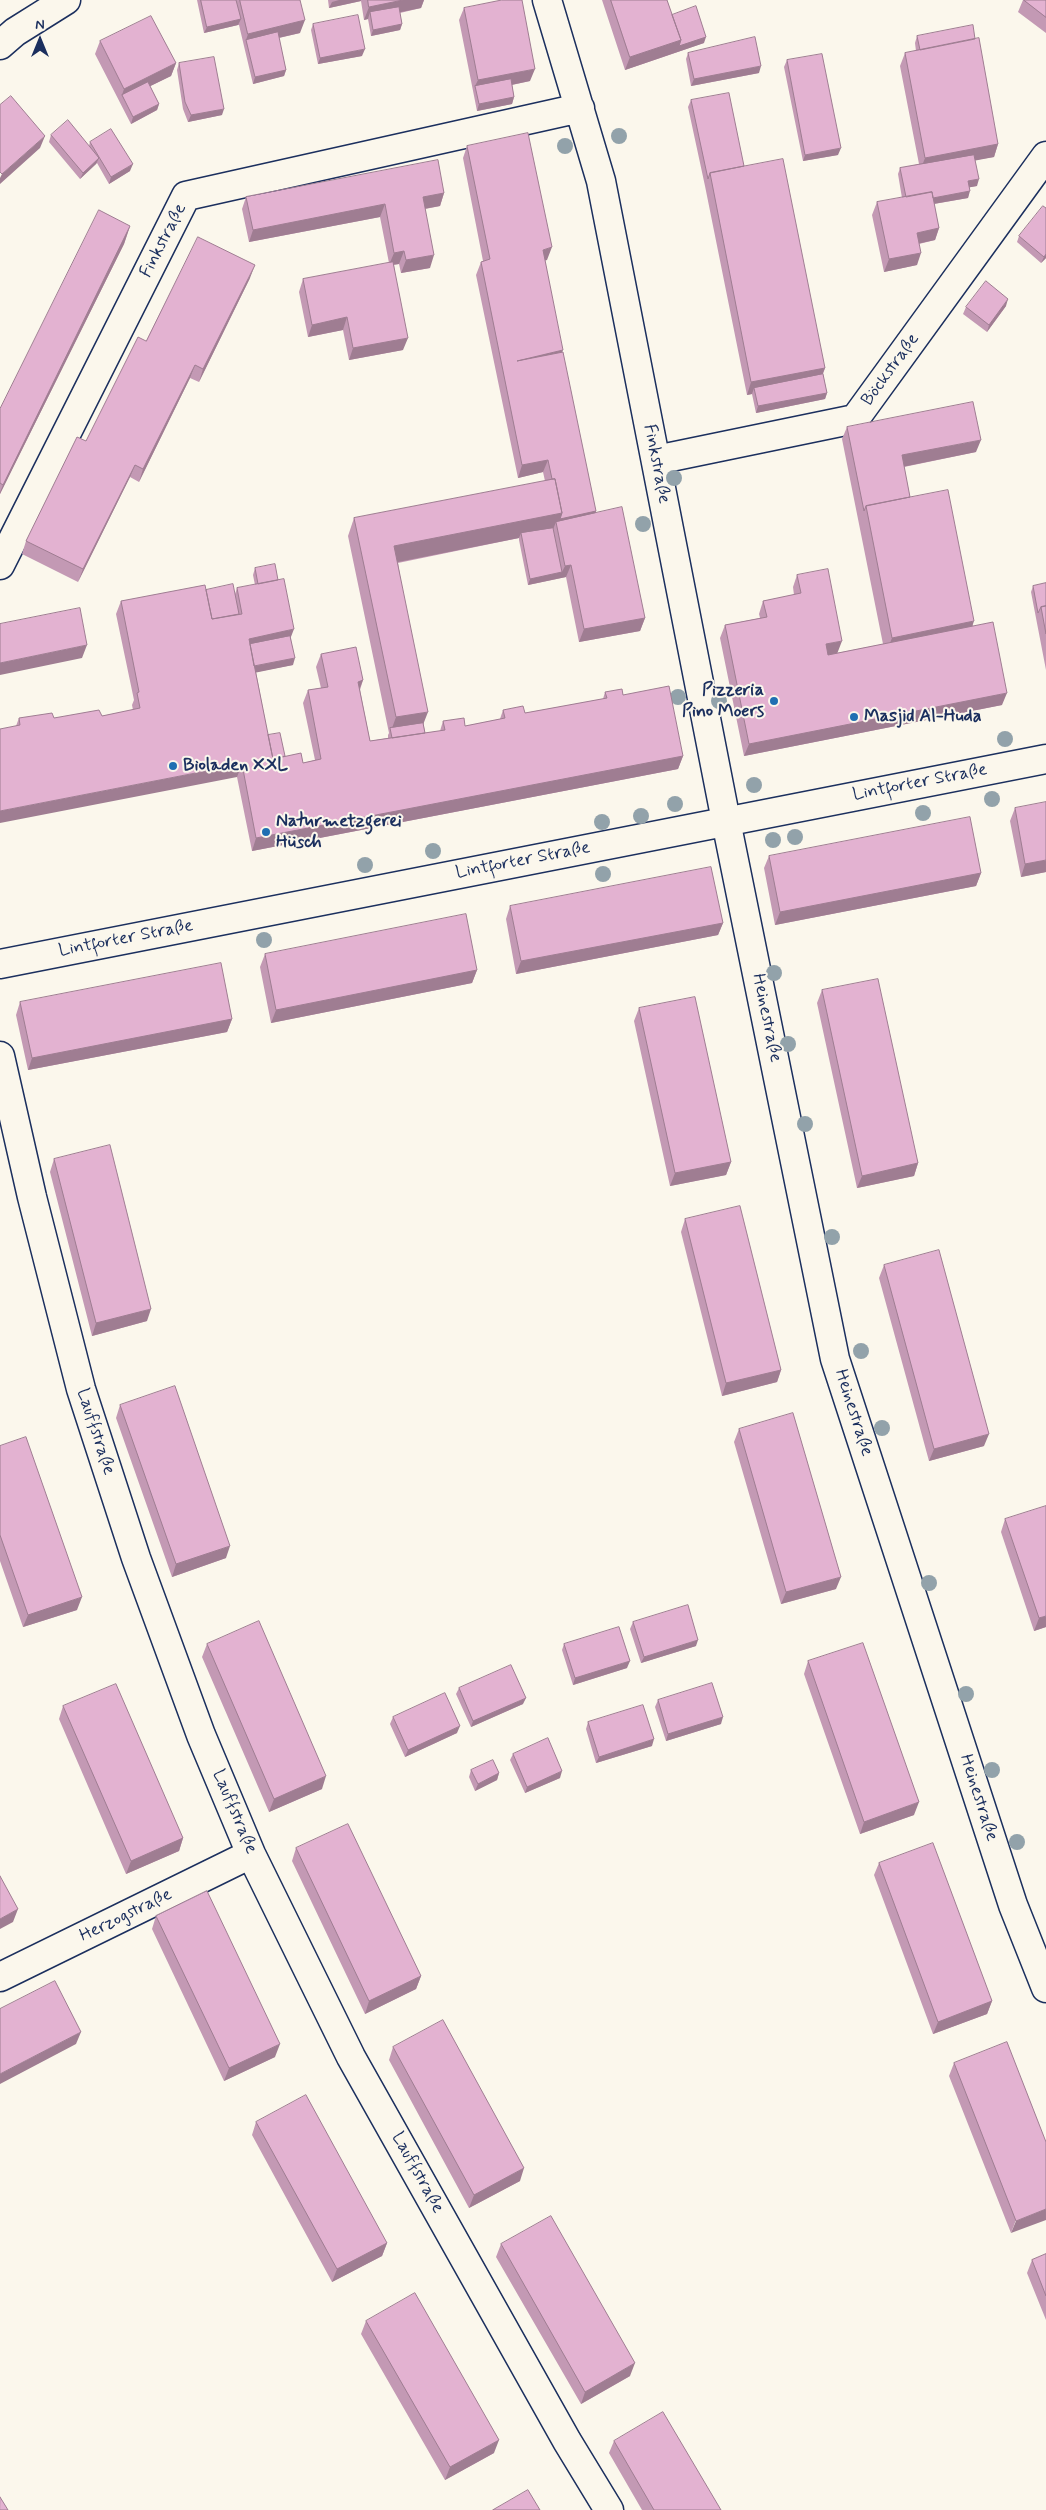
<!DOCTYPE html>
<meta charset="utf-8">
<style>
body{margin:0}
#map{position:relative;width:1046px;height:2510px;overflow:hidden;background:#fbf7ec;font-family:Mynerve,sans-serif}
canvas{display:block}
.north{position:absolute;left:15px;top:15px;width:50px;height:50px;-webkit-text-stroke:4px #fbf7ec;paint-order:stroke;rotate:0deg;font-size:14px;font-weight:700;line-height:20px;text-align:center;color:#1b2f5e}
.north::after{content:'';display:block;margin:auto;width:18px;height:22px;background:#1b2f5e;clip-path:polygon(50% 0,100% 100%,50% 72%,0 100%)}
</style>
<div id="map">
<canvas width="1046" height="2510"></canvas>
<div class="north">N</div>
</div>
<script>
const context = document.querySelector('canvas').getContext('2d');
context.lineJoin = 'round';
function stroke(path, color, width, dash) { context.strokeStyle = color; context.lineWidth = width; context.lineCap = dash ? 'butt' : 'round'; context.setLineDash(dash || []); context.stroke(path); }
function fill(path, color) { context.fillStyle = color; context.fill(path, 'evenodd'); }
function write(font, color, halo, rows, align = 'center') {
  context.font = font + ' Mynerve,sans-serif'; context.lineWidth = 4; context.setLineDash([]); context.textBaseline = 'middle'; context.strokeStyle = halo; context.fillStyle = color; for (const [text, x, y, turn = 0] of rows) {
    context.save(); context.translate(x, y); context.rotate((+turn || 0) * Math.PI / 180); context.textAlign = isNaN(turn) ? turn : align; if (halo) context.strokeText(text, 0, 0); context.fillText(text, 0, 0); context.restore();
  }
}
const minor = new Path2D(`
 M547 0 601 181 726 821 835 1359 1013 1905 1046 1988
 M0 45 15 32 66 0
 M656 460 855 419 1046 156
 M0 565 186 196 580 108
 M0 964 1046 759
 M0 1056 32 1197 81 1389 136 1558 201 1735 251 1854 351 2057 567 2441 609 2510
 M0 1977 251 1854`);
const trees = [
 [619,136],
 [565,146],
 [674,478],
 [643,524],
 [678,697],
 [719,701],
 [1005,739],
 [754,785],
 [992,799],
 [675,804],
 [923,813],
 [641,816],
 [602,822],
 [795,837],
 [773,840],
 [433,851],
 [365,865],
 [603,874],
 [264,940],
 [774,973],
 [788,1044],
 [805,1124],
 [832,1237],
 [861,1351],
 [882,1428],
 [929,1583],
 [966,1694],
 [992,1770],
 [1017,1842]
];
const wall = new Path2D(`
 M197 0H300V33L279 38 286 70 284 76 253 84 239 25H238L204 33Z
 M328 0H424L421 8 400 13 402 24 400 30 371 36 368 19 364 20 361 1 329 8Z
 M602 0H667L672 15 704 43 625 70Z
 M1023 0H1046V33L1018 12Z
 M464 8 530 81 512 85 514 97 512 104 477 111 459 20Z
 M313 24 362 56 318 64 311 30Z
 M917 36 998 144 994 157 975 160 977 186 970 187 968 198 934 204 939 228 935 240 919 244 917 265 884 272 872 215 877 202 902 198 898 174 900 168 919 164 900 66 905 53 916 51 915 43Z
 M100 41 176 63 171 76 150 86 159 104 157 110 131 124 95 54Z
 M688 53 759 73 691 86 686 59Z
 M787 60 838 155 803 161 784 67Z
 M179 63 222 115 188 122 183 109 177 70Z
 M691 100 744 166 825 368 823 374 827 393 825 399 756 413 752 394 747 395 705 186 688 107Z
 M51 135 89 146 90 142 130 171 109 184 97 163 80 179 49 142Z
 M467 146 547 260H545L562 352 596 513 645 618 640 631 579 642 566 577 528 585 519 540V538L398 563 425 733 440 731 443 721 465 726 500 719 503 710 525 713 603 699 605 692 623 695 683 756 678 769 252 851 237 777 16 726 19 718H54L102 716 133 710 132 705 134 700 116 614 121 601 206 590 235 594 237 588 255 585 253 575 255 568 291 638 293 665 256 672 268 735 285 756 303 763 315 760 303 703 308 690 321 688 316 667 321 654 363 680 360 690 370 741 388 738V735L389 733 348 536 354 518 545 481 543 472 518 478 476 275 481 262 483 261 463 158Z
 M444 193 440 206 425 209 430 268 401 273 399 264 394 265 403 350 349 360 343 330 308 337 299 292 303 279 389 263 380 217 249 242 242 209 246 197Z
 M1046 208V258L1041 263 1017 242 1019 236Z
 M130 226 124 244 0 494V409Z
 M250 278 199 382 190 378 139 482 130 477 78 582 22 554 26 541 146 341Z
 M1006 306 987 332 963 314 966 307Z
 M847 427 976 452 904 467 910 497 973 626 1002 705 744 756 720 638 725 625 760 618 759 614 763 601 794 595 793 587 797 575 837 653 883 644 842 439Z
 M1046 583V670L1031 592 1033 586Z
 M1015 808 1046 872 1021 877 1010 821Z
 M769 856 981 873 976 886 775 925 764 868Z
 M510 906 723 923 718 935 516 974 506 919Z
 M265 954 477 970 472 983 271 1023 260 967Z
 M822 990 918 1163 914 1176 857 1188 817 1003Z
 M20 1002 232 1019 227 1032 28 1070 16 1015Z
 M639 1008 731 1162 726 1175 670 1186 634 1021Z
 M54 1159 147 1321 92 1336 50 1172Z
 M685 1219 781 1370 777 1382 722 1396 681 1232Z
 M884 1265 984 1446 929 1461 879 1278Z
 M120 1405 226 1558 172 1577 116 1418Z
 M739 1429 836 1589 781 1604 734 1442Z
 M0 1446 77 1610 23 1627 0 1561Z
 M1005 1519 1046 1627 1034 1631 1001 1532Z
 M633 1622 696 1646 641 1663 630 1629Z
 M207 1644 322 1789 269 1812 202 1657Z
 M564 1644 627 1668 573 1685 562 1650Z
 M808 1661 914 1815 860 1834 804 1674Z
 M459 1688 523 1704 471 1727 456 1694Z
 M658 1700 721 1724 666 1741 655 1707Z
 M63 1706 183 1838 179 1851 126 1874 59 1719Z
 M393 1717 457 1733 405 1757 390 1724Z
 M588 1722 652 1746 596 1763 586 1729Z
 M513 1754 560 1778 525 1793 510 1760Z
 M471 1770 499 1773 497 1780 475 1791 469 1777Z
 M296 1848 421 1976 416 1989 365 2014 292 1861Z
 M879 1863 992 2001 987 2014 933 2034 874 1875Z
 M156 1916 275 2057 224 2081 152 1929Z
 M393 2047 520 2181 469 2208 389 2060Z
 M954 2063 1046 2142 1011 2233 949 2076Z
 M256 2122 387 2243 382 2256 332 2282 252 2135Z
 M501 2244 630 2376 581 2404 496 2257Z
 M1046 2254V2320L1027 2273 1032 2260Z
 M366 2321 494 2453 445 2480 361 2334Z
 M614 2441 721 2510H642L609 2453Z`);
const shadedWall = new Path2D(`
 M339 0H361V1L329 8 332 2Z
 M403 0H424L421 8 371 18 370 12 368 19 364 20 369 7Z
 M241 19 238 25 204 33 207 27Z
 M305 20 300 33 247 45 246 40 248 34Z
 M402 24 400 30 371 36 373 30Z
 M706 37 704 43 625 70 630 57 681 40Z
 M365 49 362 56 318 64 320 58Z
 M176 63 171 76 124 99 122 95 124 89Z
 M761 66 759 73 691 86 694 79Z
 M535 69 530 81 477 92 475 86 478 80Z
 M286 70 284 76 253 84 255 77Z
 M514 97 512 104 477 111 479 104Z
 M159 104 157 110 131 124 133 117Z
 M224 109 222 115 188 122 191 115Z
 M45 136 40 148 0 184V178L2 174Z
 M998 144 994 157 920 171 925 158Z
 M841 148 838 155 803 161 805 155Z
 M99 158 96 164 80 179 83 173Z
 M133 164 130 171 109 184 111 177Z
 M979 179 977 186 966 188 968 181Z
 M970 191 968 198 904 209 907 203Z
 M444 193 440 206 418 210 423 197Z
 M385 204 380 217 249 242 253 230Z
 M130 226 124 244 0 494V492L3 485Z
 M939 228 935 240 912 245 917 233Z
 M552 247 547 260 538 263 543 250Z
 M404 251 399 264 389 265 394 253Z
 M921 253 917 265 884 272 889 259Z
 M1046 254V258L1041 263 1044 257Z
 M434 255 430 268 401 273 406 260Z
 M255 265 250 278 199 382 203 369Z
 M1008 299 1006 306 987 332 989 325Z
 M347 317 343 330 308 337 312 325Z
 M408 338 403 350 349 360 353 348Z
 M563 350 558 363 517 361Z
 M195 365 190 378 139 482 143 469Z
 M825 368 820 380 754 388 752 394 747 395 751 382Z
 M827 393 825 399 756 413 758 406Z
 M981 440 976 452 897 468 902 455Z
 M548 460 543 472 518 478 522 465Z
 M135 465 130 477 78 582 83 569Z
 M596 511 592 524 556 522 552 532 521 533 519 538 388 564 394 546 562 513Z
 M571 565 566 577 528 585 530 579 562 572 565 566Z
 M645 618 640 631 579 642 584 629Z
 M974 621 968 639 885 656 892 638Z
 M294 629 289 642 248 651 249 639Z
 M842 641 837 654 822 657 826 644Z
 M87 645 82 658 0 675V663Z
 M295 658 293 665 249 674 251 667Z
 M363 680 358 693V682Z
 M1007 693 1002 705 744 756 749 744Z
 M428 712 421 730 391 731 396 717Z
 M683 756 678 769 252 851 256 838Z
 M242 764 237 777 0 823V811Z
 M1046 860V872L1021 877 1025 864Z
 M981 873 976 886 775 925 780 912Z
 M723 923 718 935 516 974 521 961Z
 M477 970 472 983 271 1023 276 1010Z
 M232 1019 227 1032 28 1070 32 1058Z
 M731 1162 726 1175 670 1186 675 1173Z
 M918 1163 914 1176 857 1188 862 1176Z
 M151 1309 147 1321 92 1336 96 1323Z
 M781 1370 777 1382 722 1396 726 1383Z
 M989 1434 984 1446 929 1461 934 1449Z
 M230 1546 226 1558 172 1577 176 1564Z
 M841 1577 836 1589 781 1604 786 1592Z
 M82 1597 77 1610 23 1627 28 1615Z
 M1046 1616V1627L1034 1631 1039 1618Z
 M698 1640 696 1646 641 1663 644 1657Z
 M630 1661 627 1668 573 1685 575 1678Z
 M526 1698 523 1704 471 1727 473 1721Z
 M723 1717 721 1724 666 1741 668 1734Z
 M460 1726 457 1733 405 1757 408 1750Z
 M654 1739 652 1746 596 1763 599 1757Z
 M562 1771 560 1778 525 1793 527 1787Z
 M499 1773 497 1780 475 1791 478 1784Z
 M326 1776 322 1789 269 1812 274 1799Z
 M919 1802 914 1815 860 1834 864 1822Z
 M183 1838 179 1851 126 1874 131 1861Z
 M18 1909 13 1922 0 1929V1919Z
 M421 1976 416 1989 365 2014 369 2001Z
 M992 2001 987 2014 933 2034 938 2022Z
 M81 2032 76 2044 0 2084V2074Z
 M280 2044 275 2057 224 2081 229 2068Z
 M524 2168 520 2181 469 2208 474 2195Z
 M1046 2209V2220L1011 2233 1016 2221Z
 M387 2243 382 2256 332 2282 337 2269Z
 M635 2363 630 2376 581 2404 585 2392Z
 M499 2440 494 2453 445 2480 450 2467Z`);
const building = new Path2D(`
 M201 0H236L241 19 207 27Z
 M240 0H300L305 20 248 34Z
 M368 0H403L369 7Z
 M502 0H522L535 69 478 80 464 8Z
 M611 0H667L681 40 630 57Z
 M1024 0H1046V17Z
 M696 6 706 37 679 46 681 40 672 15Z
 M399 7 402 24 373 30 370 12Z
 M358 15 365 49 320 58 313 24Z
 M151 16 176 63 124 89 100 41Z
 M973 25 975 39 920 50 917 36Z
 M278 32 286 70 255 77 246 40Z
 M755 37 761 66 694 79 688 53Z
 M979 38 998 144 925 158 905 53Z
 M822 54 841 148 805 155 787 60Z
 M214 57 224 109 191 115 185 102 179 63Z
 M511 79 514 97 479 104 475 86Z
 M148 82 159 104 133 117 122 95Z
 M729 93 744 166 710 173 708 179 691 100Z
 M11 96 45 136 2 174 0 172V105Z
 M68 120 99 158 83 173 51 135Z
 M111 129 133 164 111 177 90 142Z
 M528 133 552 247 543 250 563 350 517 361 563 352 596 511 560 519 562 513 555 479H552L548 460 522 465 481 262 490 259 467 146Z
 M974 155 979 179 968 181 970 191 933 198 932 192 906 197 900 168Z
 M783 159 825 368 751 382 710 173Z
 M438 160 444 193 423 197 434 255 406 260 404 251 394 253 385 204 253 230 246 197Z
 M932 192 939 228 917 233 921 253 889 259 877 202Z
 M1043 206 1046 208V254L1044 257 1019 236Z
 M99 210 130 226 3 485 0 483V409Z
 M198 237 255 265 203 369 195 365 143 469 135 465 83 569 26 541 77 437 86 441 138 337 146 341Z
 M393 262 408 338 353 348 347 317 312 325 303 279Z
 M986 281 1008 299 989 325 966 307Z
 M823 374 827 393 758 406 754 388Z
 M973 402 981 440 902 455 910 497 866 506 864 511 847 427Z
 M555 479 562 513 394 546 428 712 396 717 354 518Z
 M948 490 974 621 892 638 866 506Z
 M622 507 645 618 584 629 571 565 565 566 556 522Z
 M553 528 562 572 530 579 521 533Z
 M275 564 278 580 258 584 255 568Z
 M828 569 842 641 826 644 828 655 993 622 1007 693 749 744 725 625 767 617 763 601 801 593 797 575Z
 M284 579 294 629 249 639 273 759 301 753 303 763 321 759 308 690 328 687 321 654 356 647 363 680 358 682 370 741 445 730 443 721 464 718 465 726 505 718 503 710 523 706 525 713 607 698 605 692 622 689 623 695 669 686 683 756 256 838 242 764 0 811V729L20 725 19 718 52 713 54 718 99 710 102 716 140 708 137 693 139 692 121 601 205 585 212 619 242 614 237 588Z
 M1046 583V606L1041 607 1038 613 1033 586Z
 M233 584 239 614 212 619 206 590Z
 M1046 606V634L1041 607Z
 M80 608 87 645 0 663V624Z
 M290 636 295 658 254 666 250 644Z
 M423 723 425 733 392 738 390 728Z
 M280 733 285 756 273 759 268 735Z
 M1046 802V860L1025 864 1015 808Z
 M970 817 981 873 780 912 769 856Z
 M711 867 723 923 521 961 510 906Z
 M466 914 477 970 276 1010 265 954Z
 M221 963 232 1019 32 1058 20 1002Z
 M878 979 918 1163 862 1176 822 990Z
 M695 997 731 1162 675 1173 639 1008Z
 M110 1145 151 1309 96 1323 54 1159Z
 M740 1206 781 1370 726 1383 685 1219Z
 M939 1250 989 1434 934 1449 884 1265Z
 M175 1386 230 1546 176 1564 120 1405Z
 M793 1413 841 1577 786 1592 739 1429Z
 M26 1437 82 1597 28 1615 0 1535V1446Z
 M1046 1506V1616L1039 1618 1005 1519Z
 M688 1605 698 1640 644 1657 633 1622Z
 M259 1621 326 1776 274 1799 207 1644Z
 M619 1627 630 1661 575 1678 564 1644Z
 M863 1643 919 1802 864 1822 808 1661Z
 M511 1665 526 1698 473 1721 459 1688Z
 M712 1683 723 1717 668 1734 658 1700Z
 M116 1684 183 1838 131 1861 63 1706Z
 M445 1693 460 1726 408 1750 393 1717Z
 M643 1705 654 1739 599 1757 588 1722Z
 M548 1738 562 1771 527 1787 513 1754Z
 M493 1760 499 1773 478 1784 471 1770Z
 M348 1824 421 1976 369 2001 296 1848Z
 M933 1843 992 2001 938 2022 879 1863Z
 M0 1876 18 1909 0 1919Z
 M207 1891 280 2044 229 2068 156 1916Z
 M55 1981 81 2032 0 2074V2009Z
 M443 2020 524 2168 474 2195 393 2047Z
 M1007 2042 1046 2142V2209L1016 2221 954 2063Z
 M306 2095 387 2243 337 2269 256 2122Z
 M551 2216 635 2363 585 2392 501 2244Z
 M1046 2254V2296L1032 2260Z
 M415 2293 499 2440 450 2467 366 2321Z
 M663 2412 721 2510H654L614 2441Z
 M528 2490 540 2510H493Z
 M0 2497 8 2510H0Z`);
const markers = [
 [774,701,5,"#1f6fb2"],
 [854,717,5,"#1f6fb2"],
 [173,766,5,"#1f6fb2"],
 [266,832,5,"#1f6fb2"]
];
const streetNames = [
 ["Finkstraße",164,241,-63],
 ["Böckstraße",891,370,-54],
 ["Finkstraße",656,464,79],
 ["Lintforter Straße",920,783,-11],
 ["Lintforter Straße",523,861,-11],
 ["Lintforter Straße",126,939,-11],
 ["Heinestraße",766,1018,78],
 ["Heinestraße",853,1413,72],
 ["Lauffstraße",95,1432,72],
 ["Heinestraße",978,1798,72],
 ["Lauffstraße",234,1812,67],
 ["Herzogstraße",126,1916,-26],
 ["Lauffstraße",417,2173,61]
];
const poiNames = [
 ["Pizzeria",764,691,"right"],
 ["Pino Moers",764,712,"right"],
 ["Masjid Al-Huda",864,717],
 ["Bioladen XXL",183,766],
 ["Naturmetzgerei",276,822],
 ["Hüsch",276,843]
];
stroke(minor, '#1b2f5e', 31);
stroke(minor, '#fbf7ec', 28);
context.fillStyle = '#92a2aa';
for (const [x, y] of trees) { context.beginPath(); context.arc(x, y, 8, 0, 2 * Math.PI); context.fill(); }
fill(wall, '#c399b4');
fill(shadedWall, '#9f7d92');
fill(building, '#e3b2d1');
stroke(building, '#9f7d92', 1);
for (const [x, y, r, color] of markers) { const dot = new Path2D(); dot.arc(x, y, r, 0, 2 * Math.PI); context.fillStyle = color; context.fill(dot); stroke(dot, '#fbf7ec', 2); }
write('18px', '#1b2f5e', '#fbf7ec', streetNames);
write('bold 18px', '#1b2f5e', '#fbf7ec', poiNames, 'left');
</script>
